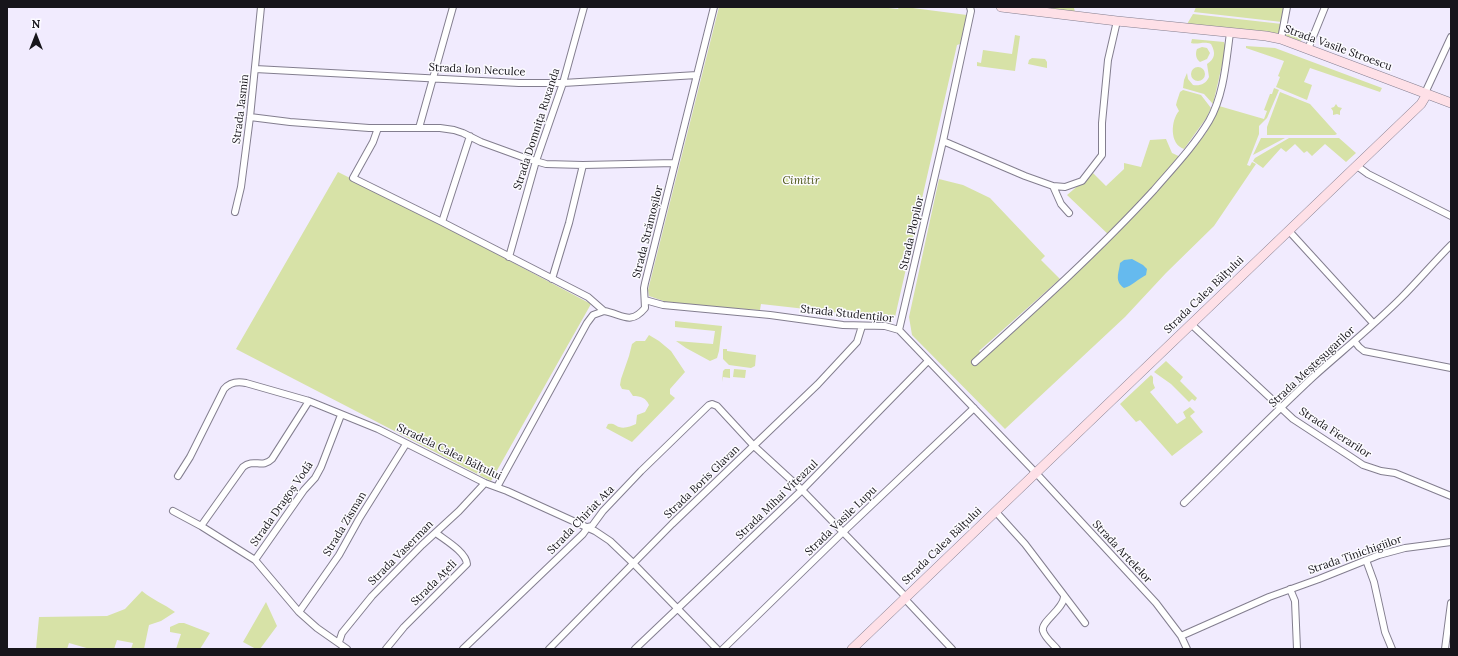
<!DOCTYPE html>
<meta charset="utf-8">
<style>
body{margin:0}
#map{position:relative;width:1458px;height:656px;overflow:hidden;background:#f1ebfe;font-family:Lora,serif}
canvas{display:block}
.frame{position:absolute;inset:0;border:8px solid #17151b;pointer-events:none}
.north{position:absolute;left:16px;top:16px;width:40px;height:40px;-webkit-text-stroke:3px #fcfbff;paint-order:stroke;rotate:0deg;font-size:11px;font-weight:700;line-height:16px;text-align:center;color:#17151b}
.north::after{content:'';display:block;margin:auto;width:14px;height:18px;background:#17151b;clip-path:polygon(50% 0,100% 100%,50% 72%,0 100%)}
</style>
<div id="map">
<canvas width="1458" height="656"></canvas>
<div class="frame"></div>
<div class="north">N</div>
</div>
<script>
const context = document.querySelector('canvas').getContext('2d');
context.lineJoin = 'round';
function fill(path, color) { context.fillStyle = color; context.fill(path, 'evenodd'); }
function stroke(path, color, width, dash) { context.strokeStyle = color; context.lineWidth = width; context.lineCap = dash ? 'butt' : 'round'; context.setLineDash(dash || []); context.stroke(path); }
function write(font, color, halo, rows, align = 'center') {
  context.font = font + ' Lora,serif'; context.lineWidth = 3; context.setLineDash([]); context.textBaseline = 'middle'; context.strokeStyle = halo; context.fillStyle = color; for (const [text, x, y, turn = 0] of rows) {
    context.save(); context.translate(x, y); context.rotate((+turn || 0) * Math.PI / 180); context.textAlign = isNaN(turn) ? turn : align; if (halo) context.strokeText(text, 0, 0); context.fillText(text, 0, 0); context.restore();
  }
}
const green = new Path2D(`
 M719 7H879L898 9 899 7H905L967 15 960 44 957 45 895 317 868 316 761 304 760 310 672 304 649 296 648 290Z
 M1039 7 1074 8 1075 12Z
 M1196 7H1285L1282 22 1194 12Z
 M1193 14 1282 24 1280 33 1277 35 1187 24Z
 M1286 33H1289L1305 38 1300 41 1286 36Z
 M1015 35 1020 36 1015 71 977 66V62L981 63 983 50 1012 54Z
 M1192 39 1224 42 1226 48 1213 104 1204 94 1183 88 1184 80 1187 73 1188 79 1193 85C1200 86 1206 84 1209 77L1207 64C1215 59 1216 53 1211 44 1203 41 1198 45 1191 43Z
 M1246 46 1275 48 1382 88 1380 92 1310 68 1304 82 1312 85 1307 100 1276 87 1280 77 1278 76 1284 61 1246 48Z
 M1202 47 1207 48 1210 53 1207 59 1200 62C1196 59 1195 54 1197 49Z
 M1032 58 1045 59 1047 62V68L1028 64 1029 60Z
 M1191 74a7 7 0 1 1 14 0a7 7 0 1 1-14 0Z
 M1274 88 1279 90 1267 118 1259 126V134L1247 165 1250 166 1252 162 1256 164 1214 226 1166 273 1125 317 1005 429 912 335 909 317 939 179 963 185 990 198 1045 256 1041 260 1060 279 979 351 985 357 1112 238 1067 195 1093 173 1106 186 1124 169V163L1141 167 1150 140 1166 139 1172 153 1185 159 1206 133 1219 106 1264 119 1267 111 1264 110 1270 94H1272Z
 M1183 90 1201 95 1211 108 1207 117 1184 149C1169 144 1171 120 1179 111L1176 105 1177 101 1180 92Z
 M1280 92 1310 104 1337 134 1335 135H1267V127Z
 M1336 104 1338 107 1342 108 1340 111V115L1337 114 1333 115V111L1331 108 1334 107Z
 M1261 138H1285L1253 155Z
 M1289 138H1339L1356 153 1346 162 1325 144 1312 156 1307 151 1304 153 1295 144 1286 152 1281 148 1263 168 1253 161 1255 158Z
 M338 172 406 206 591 304 491 481 236 349Z
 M675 321 722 326 719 351 717 358 710 361 686 348 676 341 713 344 715 331 675 327Z
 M649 335 659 341 671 351 685 372 670 389V394L675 398 632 442 606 428 608 424C614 423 614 425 619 427 625 429 631 426 636 424L637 415 645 412 649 405C646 398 641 396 633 396L629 390 622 389 620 385 621 379 629 356 632 344 636 341H645Z
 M723 349H727V351L756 355 755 366 751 368 729 365 723 359Z
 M1166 361 1183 377 1180 381 1197 398 1195 401 1192 399 1189 402 1171 384 1154 372Z
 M725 369H730V378L723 377 722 382 723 371Z
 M734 369 746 370 745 378 733 377Z
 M1151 375 1153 377V383L1155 388 1150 392 1177 424 1186 418 1183 412 1190 407 1195 412 1190 416 1203 432 1172 456 1140 420 1136 422 1120 404Z
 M142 591C153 600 164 604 175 612L161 621 149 625 144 649H131L133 643 117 640 114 649H90L69 643 67 649H36L39 617 107 616 125 609Z
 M266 602 277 626 260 649H256L243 642Z
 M179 623H184L210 633 200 649H176L181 634 170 632V627Z`);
const water = new Path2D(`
 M1132 259 1143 265 1147 269 1146 275C1138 279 1132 286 1124 288 1114 281 1119 273 1120 263L1124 260Z`);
const street = new Path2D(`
 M1281 39 1287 7
 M1308 49 1325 7
 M255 69 519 83H563L697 75
 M1425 93 1451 37
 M250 117 290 122 369 128H440L454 130 463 133 481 142 525 158 546 164 583 165 675 163
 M378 128 373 142 353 178 442 222 588 297 604 311
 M419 128 453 7
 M943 141 1025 176 1053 186 1061 204 1069 213
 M1357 166 1368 174 1451 216
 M1053 186 1065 187 1082 181 1102 155V123L1108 60 1117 21
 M235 212 241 187 250 117 261 7
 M442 222 470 136
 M1289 231 1373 323
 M509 257 536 161 563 83 584 7
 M552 279 569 223 583 165
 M645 300 663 305 770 315 843 325 885 326 899 330 1036 473 1156 603 1181 636 1187 649
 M1191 324 1293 419 1351 457 1363 465 1381 471 1395 473 1451 496
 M899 330 943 141 971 11 970 7
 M1355 342 1359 347 1364 351 1451 368
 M975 362C1036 307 1098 251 1154 190 1173 168 1194 146 1209 121 1224 95 1226 62 1230 33
 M178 476 190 457 224 389C230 382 237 381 246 383L309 401 378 429 485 483 507 491 595 531 610 541 634 564 717 649
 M497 487 587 323 593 315 604 311C622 314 630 326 645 308L644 288 645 283 714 7
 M1184 503C1227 461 1269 418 1313 377 1342 351 1373 326 1401 298 1418 281 1434 262 1451 245
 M173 511 201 526 255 560 299 612 317 628 347 649
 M996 512 1025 544 1085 623
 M201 526 243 467C254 458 262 469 272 459L309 401
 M255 560 304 490 315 478 321 467 341 415
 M1366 560 1374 582 1385 632 1392 649
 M1290 589 1295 601 1297 649
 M905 599 952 649
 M299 612 339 555 359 519 406 444
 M1181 636 1269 597 1319 579 1379 555 1405 548 1451 542
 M339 642 342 633 372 596 422 545 459 511 485 483
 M386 649 404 627 467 564C466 552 445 540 436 533
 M463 649 583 534 588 527 592 526 603 511 641 471 709 405 712 404 717 406 754 446 802 490 906 597
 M549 649 672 524 818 384 857 342 862 326
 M635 649 802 490 928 361
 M723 649 842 533 974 408
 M1057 649C1053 644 1045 638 1043 631 1040 622 1063 610 1064 597
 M1445 649 1451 603`);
const secondary = new Path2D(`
 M1001 7 1117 21 1266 36 1281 39 1451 103
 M852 649 1421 104 1427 94`);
const streetNames = [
 ["Strada Vasile Stroescu",1338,48,20],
 ["Strada Ion Neculce",477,70,3],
 ["Strada Jasmin",241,109,-83],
 ["Strada Domnița Ruxanda",537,129,-72],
 ["Strada Strămoșilor",648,232,-76],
 ["Strada Plopilor",912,233,-77],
 ["Strada Calea Bălțului",1204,295,-44],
 ["Strada Studenților",847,314,6],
 ["Strada Meșteșugarilor",1312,367,-43],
 ["Strada Fierarilor",1335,433,33],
 ["Stradela Calea Bălțului",449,452,26],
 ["Strada Boris Glavan",702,482,-44],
 ["Strada Mihai Viteazul",777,500,-44],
 ["Strada Dragoș Vodă",282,504,-55],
 ["Strada Chiriat Ata",581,520,-46],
 ["Strada Vasile Lupu",841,521,-44],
 ["Strada Zisman",345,524,-59],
 ["Strada Calea Bălțului",942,546,-44],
 ["Strada Artelelor",1122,552,47],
 ["Strada Vaserman",401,553,-45],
 ["Strada Tinichigiilor",1355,555,-19],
 ["Strada Ațeli",434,583,-45]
];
const parkNames = [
 ["Cimitir",801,181]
];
fill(green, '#d7e2a7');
fill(water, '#65baee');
stroke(street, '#837e8f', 8);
stroke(secondary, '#837e8f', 10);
stroke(street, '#fff', 6);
stroke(secondary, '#fee0e7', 9);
write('11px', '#17151b', '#fcfbff', streetNames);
write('italic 11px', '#4b5415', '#fcfbff', parkNames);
</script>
